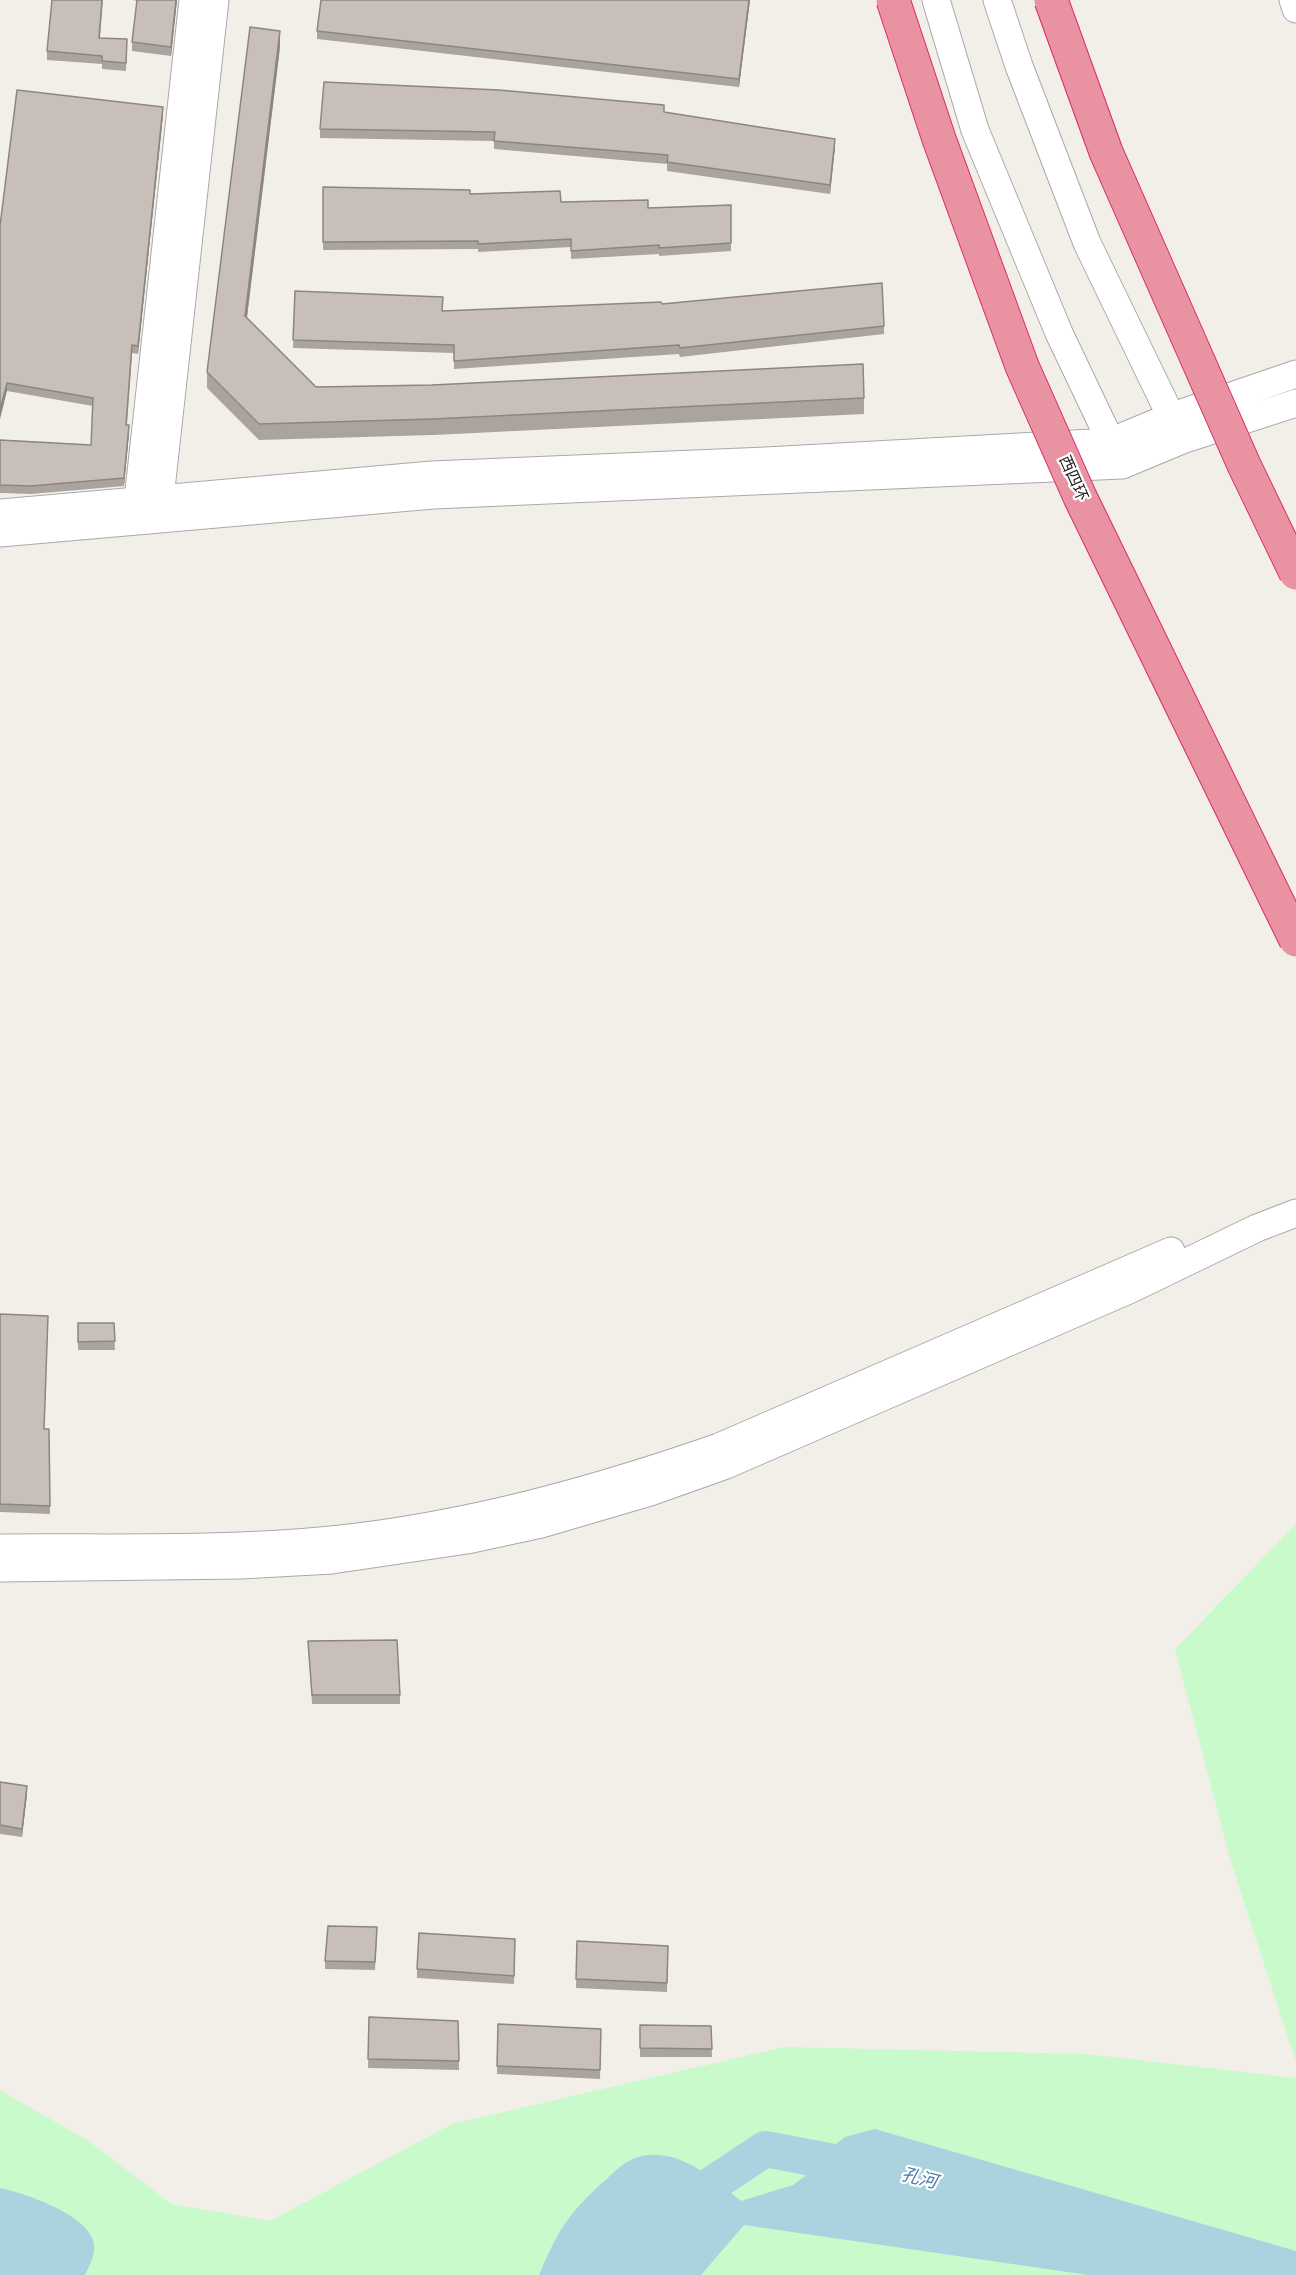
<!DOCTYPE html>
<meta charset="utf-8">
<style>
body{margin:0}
canvas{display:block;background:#f2efe9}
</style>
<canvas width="1296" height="2275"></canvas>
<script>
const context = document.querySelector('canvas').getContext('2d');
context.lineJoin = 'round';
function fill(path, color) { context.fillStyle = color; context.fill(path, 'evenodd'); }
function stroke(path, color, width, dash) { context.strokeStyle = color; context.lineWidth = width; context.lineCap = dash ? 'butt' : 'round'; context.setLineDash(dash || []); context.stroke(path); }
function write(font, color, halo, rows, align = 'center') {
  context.font = font + ' "Source Sans 3","Noto Sans SC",sans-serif'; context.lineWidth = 4.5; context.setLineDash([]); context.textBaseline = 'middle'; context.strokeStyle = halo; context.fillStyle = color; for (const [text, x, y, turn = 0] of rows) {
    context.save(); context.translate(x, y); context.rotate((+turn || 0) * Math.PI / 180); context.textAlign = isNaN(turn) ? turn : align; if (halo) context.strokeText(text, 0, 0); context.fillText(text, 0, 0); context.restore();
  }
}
const park = new Path2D(`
 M1296 1524V2062L1231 1862 1175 1649Z
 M784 2047 1086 2054 1296 2078V2275H0V2090L90 2142 171 2204 270 2221 452 2124Z`);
const water = new Path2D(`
 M875 2129 1296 2251V2275H1088L744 2225 701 2275H539C557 2233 566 2216 601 2184 612 2175 623 2161 638 2157 677 2146 713 2178 741 2201L793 2185 816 2168 828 2151 845 2137Z
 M0 2188C24 2193 90 2215 94 2244 95 2255 90 2265 85 2275H0Z`);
const river = new Path2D(`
 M615 2275 663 2217 765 2149 871 2169`);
const minor = new Path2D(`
 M936 0 975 130 1059 333 1117 455
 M997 0 1019 66 1087 243 1178 431
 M1293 0 1296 9
 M0 513 432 475 766 461 1110 442 1170 417 1296 374
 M158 516 215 0
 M136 518 193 0
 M0 533 433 495 1122 465 1182 440 1296 403
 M0 1548C110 1547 222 1551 331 1540 465 1526 593 1491 719 1447L1171 1251
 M0 1568 241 1565 332 1560 467 1540 541 1524 650 1492 726 1465 1131 1289 1257 1228 1296 1213`);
const highwayBridge = new Path2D(`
 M893 0 939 139 1022 366 1080 497 1296 940
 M1051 0 1106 152 1244 465 1296 573`);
const wall = new Path2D(`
 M103 0 100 38 127 39 126 71 102 69V64L47 60V51Z
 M133 0H177L171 56 132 51V42L137 1Z
 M750 0 739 87 317 39V31Z
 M280 47 247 318 316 387 864 398V414L433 435 259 440 207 388V372Z
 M664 112 835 147 830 194 667 171V164L494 149V141L320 138V129Z
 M163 115 138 354 132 353 127 425 129 433 124 486 31 494 0 493V440L91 445 93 406 7 391 0 226Z
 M323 187 470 194 561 202 648 208 731 205V251L659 256V254L571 259V247L478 252V249L323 250Z
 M295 291 443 311 662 304 884 326V334L680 357 679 354 454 369V353L293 348Z
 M0 1314 44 1429H49L50 1514 0 1512Z
 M78 1323H114L115 1350H78Z
 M308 1641 400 1695V1704H312Z
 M0 1782 27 1794 22 1837 0 1834Z
 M377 1936 375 1970 325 1969V1961Z
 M515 1939 514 1984 417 1978V1969Z
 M577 1941 668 1946 667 1992 576 1988Z
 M369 2017 458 2021 459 2070 368 2068Z
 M498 2024 601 2029 600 2079 497 2074Z
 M640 2025 711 2026 712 2057H640Z`);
const shadedWall = new Path2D(`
 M176 0H177L171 56V47Z
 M749 0H750L739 87V79Z
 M280 31V47L245 332V316Z
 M163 107V115L138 354V346Z
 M835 139V147L830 194V185Z
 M7 383V391L0 419V410Z
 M129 425V433L124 486V478Z
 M27 1786V1794L22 1837V1829Z`);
const building = new Path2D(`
 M52 0H102L99 38 127 39 126 63 102 61V56L47 51Z
 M137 0H176L171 47 132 42Z
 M321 0H749L739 79 317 31Z
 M250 27 280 31 245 316 316 387 432 385 863 364 864 398 433 419 259 424 207 372Z
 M324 82 499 90 664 105V112L835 139 830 185 667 162 668 155 494 141 495 132 320 129Z
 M17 90 163 107 138 346 132 345 126 425H129L124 478 31 486 0 485V440L91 445 93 398 7 383 0 410V226Z
 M323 187 470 190V194L560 191 561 202 648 200V208L731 205V243L659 248V245L571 251V239L478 244V241L323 242Z
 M882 283 884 326 680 348 679 345 454 361V345L293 340 295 291 443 297 442 311 661 302 662 304Z
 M0 1314 48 1316 44 1429H49L50 1506 0 1504Z
 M78 1323H114L115 1341 78 1342Z
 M397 1640 400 1695H312L308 1641Z
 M0 1782 27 1786 22 1829 0 1825Z
 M328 1926 377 1927 375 1962 325 1961Z
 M419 1933 515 1939 514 1976 417 1969Z
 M577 1941 668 1946 667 1983 576 1979Z
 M369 2017 458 2021 459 2061 368 2059Z
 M498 2024 601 2029 600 2070 497 2066Z
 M640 2025 711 2026 712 2049 640 2048Z`);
const streetNames = [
 ["西四环",1072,479,66]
];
const waterNames = [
 ["孔河",919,2180,14]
];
fill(park, '#c8facc');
fill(water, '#aad3df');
stroke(river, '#aad3df', 36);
stroke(minor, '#a9a9a9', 29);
stroke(minor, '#fff', 27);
stroke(highwayBridge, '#dc2a67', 35, []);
stroke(highwayBridge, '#e892a2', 33);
fill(wall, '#aba49e');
fill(shadedWall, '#8b8681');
fill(building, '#c7bfb8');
stroke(building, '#8b8681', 1.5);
write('16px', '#222', '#fff', streetNames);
write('italic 18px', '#4a7aab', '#fff', waterNames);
</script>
